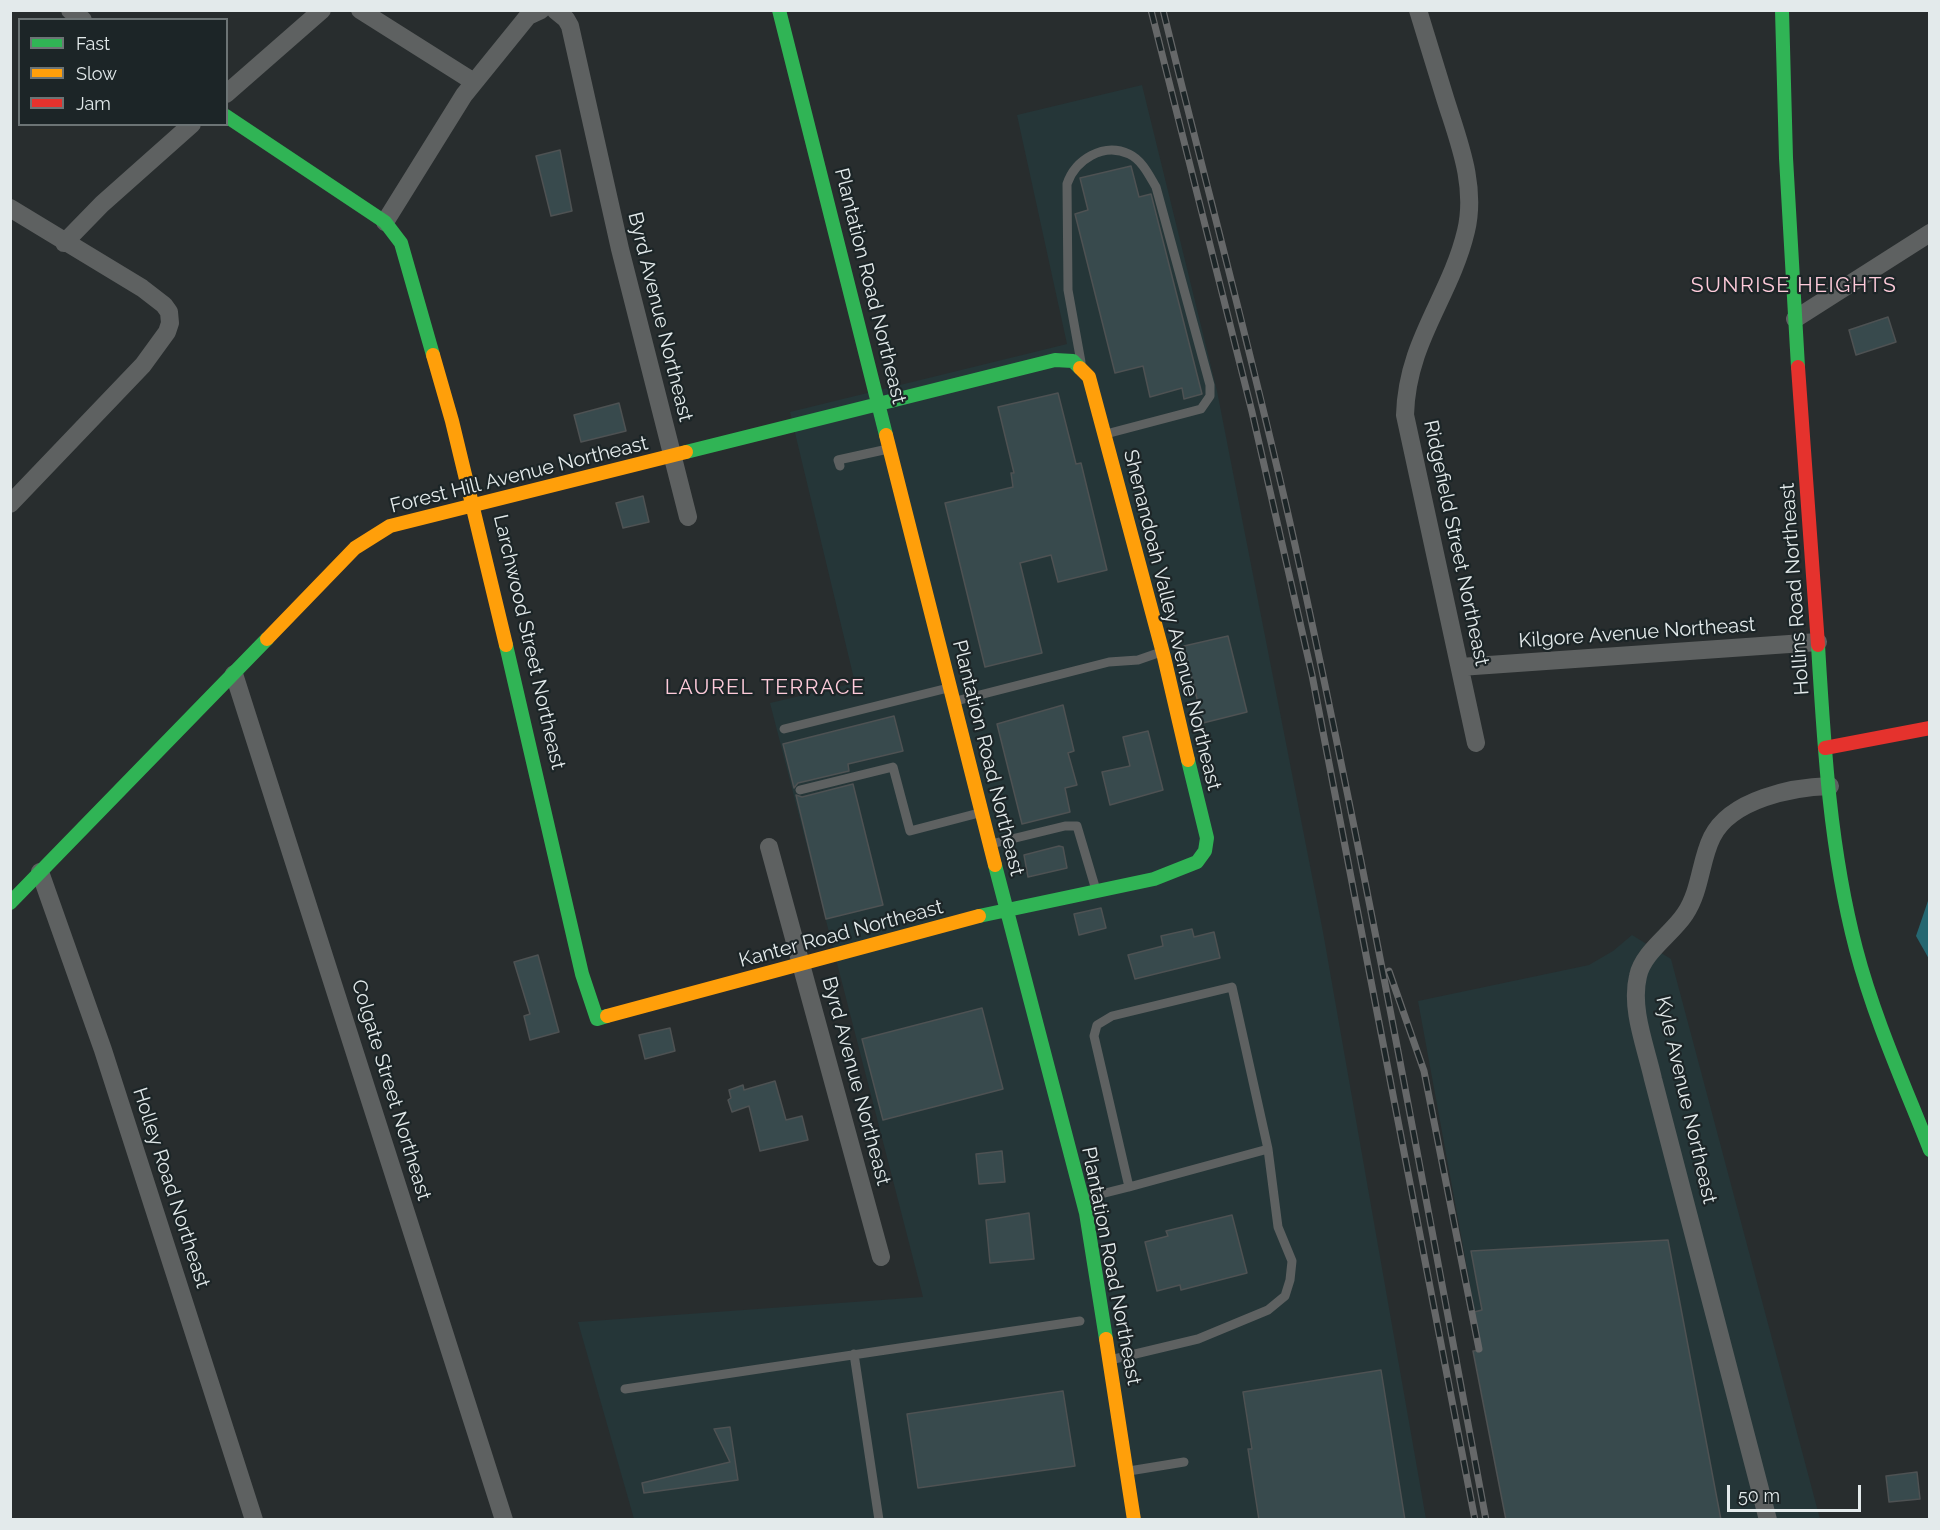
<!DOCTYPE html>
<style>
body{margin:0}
#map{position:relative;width:1940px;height:1530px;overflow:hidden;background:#282d2e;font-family:Raleway,sans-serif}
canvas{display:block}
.frame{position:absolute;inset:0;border:12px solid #e3eaeb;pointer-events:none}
.legend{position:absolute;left:18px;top:18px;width:210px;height:108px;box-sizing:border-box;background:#1c2527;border:2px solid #6c7475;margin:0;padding:8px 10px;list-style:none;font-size:18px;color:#e3eaeb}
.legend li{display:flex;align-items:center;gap:12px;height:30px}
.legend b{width:30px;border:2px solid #6c7475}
.scale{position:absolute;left:1727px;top:1485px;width:134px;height:27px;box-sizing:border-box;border:3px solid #e3eaeb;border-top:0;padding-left:8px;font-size:18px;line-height:21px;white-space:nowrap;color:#e3eaeb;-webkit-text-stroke:4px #1c2527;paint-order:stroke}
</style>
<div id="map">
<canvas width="1940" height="1530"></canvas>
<div class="frame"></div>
<ul class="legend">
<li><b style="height:8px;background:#30b455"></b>Fast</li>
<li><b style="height:8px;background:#ff9f0a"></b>Slow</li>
<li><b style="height:8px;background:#e5322d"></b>Jam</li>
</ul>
<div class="scale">50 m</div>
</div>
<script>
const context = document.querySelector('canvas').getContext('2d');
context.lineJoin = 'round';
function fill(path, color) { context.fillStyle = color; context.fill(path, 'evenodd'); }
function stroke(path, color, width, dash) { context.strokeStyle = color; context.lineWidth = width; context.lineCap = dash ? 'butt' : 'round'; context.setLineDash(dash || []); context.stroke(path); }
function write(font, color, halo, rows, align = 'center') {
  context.font = font + ' Raleway,sans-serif'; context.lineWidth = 4.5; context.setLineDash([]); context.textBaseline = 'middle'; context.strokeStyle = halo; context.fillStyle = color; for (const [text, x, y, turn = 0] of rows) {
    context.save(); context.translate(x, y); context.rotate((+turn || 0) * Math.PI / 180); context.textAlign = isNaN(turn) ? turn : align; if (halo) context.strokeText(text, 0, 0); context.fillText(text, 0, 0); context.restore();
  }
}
const built = new Path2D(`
 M1142 85 1217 391 1323 932 1426 1519H634L578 1322 923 1297 770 703 855 683 790 412 1067 344 1017 115Z
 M1632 935 1671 959 1820 1519H1513L1418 1001 1589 965 1613 951Z`);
const forest = new Path2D(`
 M1929 898V959L1916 936Z`);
const building = new Path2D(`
 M560 150 572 211 551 216 536 156Z
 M1131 166 1139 197 1151 194 1202 394 1184 399 1182 388 1150 397 1143 366 1115 373 1075 214 1088 210 1080 178Z
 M1888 317 1896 342 1856 355 1849 330Z
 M1058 393 1076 464 1081 463 1107 570 1058 582 1051 555 1020 563 1042 653 985 667 945 503 1013 487 1011 473H1014L998 407Z
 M619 403 626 431 581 442 574 415Z
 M643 496 649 522 623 528 616 503Z
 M1228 636 1247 712 1203 723 1184 646Z
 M1063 705 1074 751 1068 753 1077 785 1065 788 1070 812 1022 824 997 724Z
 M894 716 903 751 848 764 849 771 798 783 794 788 783 744Z
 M1148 731 1163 790 1110 805 1102 772 1130 766 1123 737Z
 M853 784 883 905 826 919 796 795 802 797Z
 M1059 846 1063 847 1067 868 1028 877 1024 855Z
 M1101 908 1106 928 1079 935 1074 914Z
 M1192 929 1194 937 1214 932 1220 958 1135 979 1128 955 1163 946 1161 936Z
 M538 955 559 1032 530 1040 524 1016 530 1014 514 962Z
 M982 1008 1003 1089 883 1120 862 1039Z
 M670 1028 675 1051 645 1059 639 1035Z
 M775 1081 786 1120 802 1116 808 1140 760 1151 749 1106 732 1112 728 1100 731 1098 729 1090 743 1085 744 1090Z
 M1002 1151 1005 1182 979 1184 976 1154Z
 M1029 1213 1034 1259 990 1263 986 1220Z
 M1232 1215 1247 1273 1181 1290 1180 1285 1157 1291 1145 1242 1168 1236 1166 1231Z
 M1668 1240 1721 1520H1506L1473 1351 1481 1350 1474 1312 1482 1310 1471 1251Z
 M1381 1370 1405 1520H1259L1248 1449H1252L1243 1392Z
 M1063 1391 1075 1466 918 1488 907 1414Z
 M730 1427 738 1480 644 1493 642 1483 730 1462 714 1429Z
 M1917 1472 1920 1499 1889 1502 1886 1476Z`);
const lane = new Path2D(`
 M1081 362 1068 290 1067 184C1075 160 1103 142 1129 154 1142 160 1149 175 1156 187L1210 385V396L1201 409 1106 434
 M840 466 838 460 888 449
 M956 701 1109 662 1138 660 1161 652
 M784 729 948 688
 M800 790 893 767 910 831 979 813
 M991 844 1065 826H1077L1096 890
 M1085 1198 1129 1187 1094 1036 1097 1025 1112 1016 1232 987 1268 1149 1129 1187
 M854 1354 879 1520
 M1110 1360 1198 1339 1268 1310 1285 1296 1290 1280 1292 1261 1278 1227 1268 1149
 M625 1389 1080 1321
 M1129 1471 1184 1462`);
const street = new Path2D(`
 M70 10 83 20
 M360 10 474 82
 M555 10 566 19 570 26 620 249 688 517
 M1418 10C1427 40 1436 69 1445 98 1458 140 1477 185 1466 231 1450 298 1407 341 1405 415L1476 743
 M226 94 322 10
 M10 208 142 288 164 305 169 312 170 323 167 332 143 365 10 504
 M385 222 464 95 528 16 541 10
 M64 243 102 204 192 124
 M1795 319 1930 233
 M1460 667 1818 642
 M234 674 504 1520
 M769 847 881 1257
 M40 872 103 1050 254 1520
 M1768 1520 1653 1079C1646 1047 1630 1009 1638 976 1643 952 1672 934 1685 914 1701 890 1700 861 1712 837 1731 799 1793 787 1830 786`);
const fast = new Path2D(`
 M779 10 886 435
 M1782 10 1786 158 1798 367
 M226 116 385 222 401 243 433 355
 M686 452 1055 360 1073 361 1080 368
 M506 645 582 974 597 1019 607 1016
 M1818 645C1824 747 1830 850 1856 949 1874 1018 1904 1084 1930 1150
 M995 865 1086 1213 1106 1339
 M10 903 267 639
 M979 916 1154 879 1197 862 1205 851 1207 838 1188 760`);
const slow = new Path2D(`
 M433 355 452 421 506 645
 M1080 368 1089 377 1164 657 1188 760
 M886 435 995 865
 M267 639 355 548 390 526 686 452
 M607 1016 979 916
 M1106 1339 1134 1520`);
const jam = new Path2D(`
 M1798 367 1818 645
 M1825 748 1930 728`);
const rail = new Path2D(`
 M1151 10 1252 412 1312 675 1475 1520
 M1163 10C1207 189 1255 366 1295 545 1366 868 1425 1194 1486 1520
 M1389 971 1424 1071 1479 1349`);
const streetNames = [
 ["Plantation Road Northeast",870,286,76],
 ["Byrd Avenue Northeast",660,317,76],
 ["Forest Hill Avenue Northeast",519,475,-14],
 ["Ridgefield Street Northeast",1456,543,78],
 ["Hollins Road Northeast",1795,589,-94],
 ["Shenandoah Valley Avenue Northeast",1172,620,76],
 ["Kilgore Avenue Northeast",1637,633,-4],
 ["Larchwood Street Northeast",529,642,77],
 ["Plantation Road Northeast",988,758,76],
 ["Kanter Road Northeast",841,934,-15],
 ["Byrd Avenue Northeast",856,1081,75],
 ["Colgate Street Northeast",391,1090,73],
 ["Kyle Avenue Northeast",1686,1100,77],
 ["Holley Road Northeast",171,1188,72],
 ["Plantation Road Northeast",1111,1266,79]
];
const neighbourhoodNames = [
 ["SUNRISE HEIGHTS",1794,286],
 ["LAUREL TERRACE",765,688]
];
fill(built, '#253638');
fill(forest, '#256771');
fill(building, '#384a4d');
stroke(building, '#4e5253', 1.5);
stroke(lane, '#5e6161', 9);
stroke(street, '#5e6161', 18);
stroke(fast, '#30b455', 14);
stroke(slow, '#ff9f0a', 14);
stroke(jam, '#e5322d', 14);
stroke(rail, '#666869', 7);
stroke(rail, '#1c2527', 4.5, [14]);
write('20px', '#e3eaeb', '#1c2527', streetNames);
context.letterSpacing = '1.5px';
write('21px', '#fecbda', '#1c2527', neighbourhoodNames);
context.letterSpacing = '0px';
</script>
